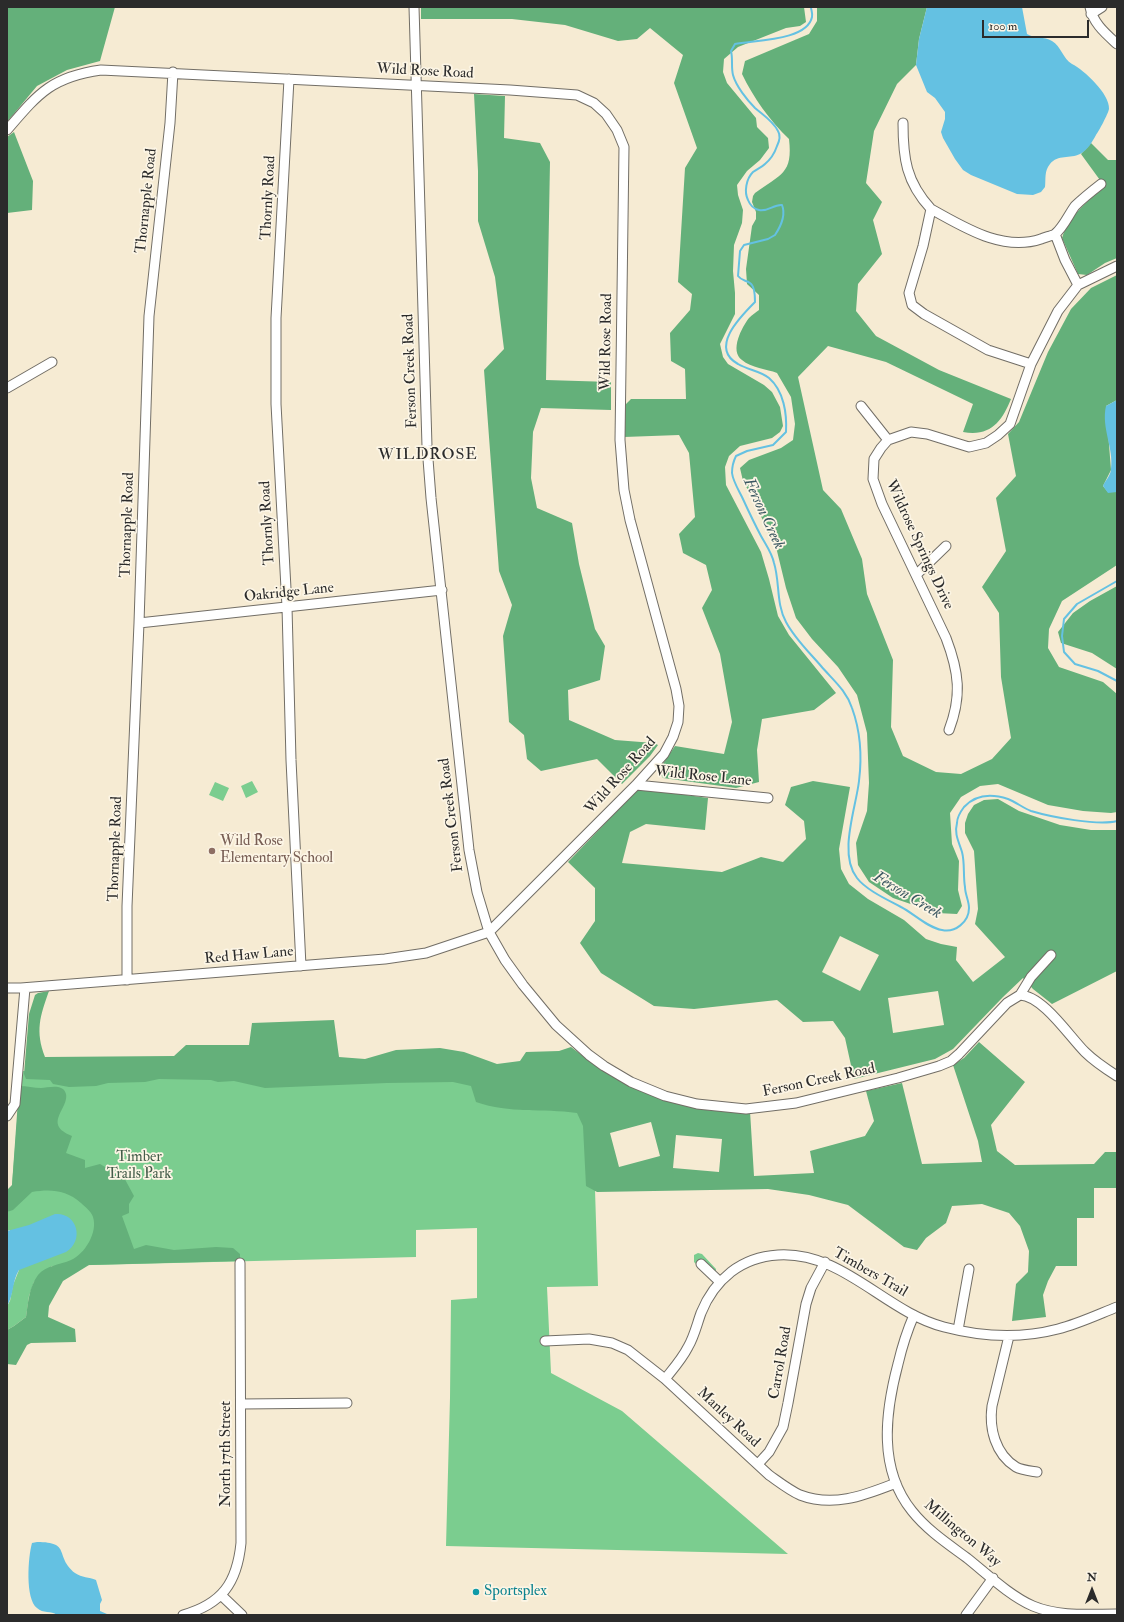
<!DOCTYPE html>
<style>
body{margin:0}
#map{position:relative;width:1124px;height:1622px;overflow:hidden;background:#f6ebd3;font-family:"IM FELL Double Pica",serif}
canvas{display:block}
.frame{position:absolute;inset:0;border:8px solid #2b2b2b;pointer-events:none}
.north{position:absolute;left:1072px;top:1570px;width:40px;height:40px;-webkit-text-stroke:3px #fcf5e5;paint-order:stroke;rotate:0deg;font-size:11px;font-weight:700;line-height:16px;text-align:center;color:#2b2b2b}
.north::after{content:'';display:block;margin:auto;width:14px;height:18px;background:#2b2b2b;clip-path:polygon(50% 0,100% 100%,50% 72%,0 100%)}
.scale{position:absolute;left:982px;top:20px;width:107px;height:18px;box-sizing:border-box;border:2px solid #2b2b2b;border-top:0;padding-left:5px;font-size:12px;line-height:14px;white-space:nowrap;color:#2b2b2b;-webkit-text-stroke:3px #fcf5e5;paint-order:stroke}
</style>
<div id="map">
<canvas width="1124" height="1622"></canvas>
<div class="frame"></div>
<div class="north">N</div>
<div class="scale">100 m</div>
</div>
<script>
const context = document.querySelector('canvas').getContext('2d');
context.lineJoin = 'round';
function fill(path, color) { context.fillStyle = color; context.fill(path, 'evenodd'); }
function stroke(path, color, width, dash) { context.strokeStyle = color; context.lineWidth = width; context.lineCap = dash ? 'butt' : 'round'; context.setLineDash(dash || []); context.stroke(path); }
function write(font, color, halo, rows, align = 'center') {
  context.font = font + ' "IM FELL Double Pica",serif'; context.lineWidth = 3.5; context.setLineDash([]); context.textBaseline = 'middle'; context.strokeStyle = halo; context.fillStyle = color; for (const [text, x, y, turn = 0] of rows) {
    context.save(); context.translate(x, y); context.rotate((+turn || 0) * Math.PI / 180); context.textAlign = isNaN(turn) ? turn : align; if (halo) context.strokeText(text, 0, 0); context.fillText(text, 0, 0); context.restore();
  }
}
const green = new Path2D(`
 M252 781 258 792 246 798 241 786Z
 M215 782 229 788 223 801 209 795Z
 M591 1061 598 1286 547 1287 551 1373 622 1411 788 1554 446 1546 450 1398 451 1300 477 1298V1228L416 1230V1257L52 1266 34 1282 29 1296 26 1317 14 1326 7 1330V1306L10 1301 13 1285 19 1270 10 1230 7 1231V1212H8L12 1185 21 1071 508 1066Z
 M698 1253 702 1254 716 1269V1276L709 1277 694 1262V1255Z`);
const forest = new Path2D(`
 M7 7H115L100 61 67 70 37 86 7 122Z
 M421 7H804L806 22 800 26 786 28 738 47 724 59 723 72 727 83 756 118 757 127 768 138 769 148 760 160 747 171 737 185 738 195 743 210 742 223 734 245 733 271 735 293V314L720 344 723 357 728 364 764 385 772 392 780 407 783 426 780 432 772 438 740 446 729 456 725 467 726 485 761 552 769 579 778 616 789 635 836 693 814 710 762 719 757 750 759 782 736 788 663 778 658 771 675 746 724 754 732 722 720 654 702 608 712 590 706 565 683 553 679 534 695 517 689 453 679 435 624 437V406L631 399H686L685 369 671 361 670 333 690 310 692 294 678 282 685 168 697 148 674 83 683 55 650 28 637 39 618 41 565 25 512 19H421Z
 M817 7H927L919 39 916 65 897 84 874 131 866 183 882 202 873 220 882 254 858 284 856 311 876 336 939 370 1011 399C1002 421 991 437 963 432L973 404 886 362 828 346 798 377 823 490 841 509 862 559 867 594 893 660 891 727 903 756 936 772 961 774 992 759 1011 738 1001 677 999 613 982 587 1006 551 996 498 1016 476 1008 434 1019 422 1048 352 1071 309 1091 288 1117 275V400L1106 406 1111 470 1103 486 1108 492H1117V565L1062 601 1049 629 1048 648 1059 667 1103 682 1117 694V812L1111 813 1083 811 1048 805 998 784 980 786 961 797 950 813 952 844 959 861 958 890 962 906 957 914 937 913 893 898 869 882 858 865 856 843 867 811 869 783 867 733 857 695 838 667 812 639 796 618 786 588 777 551 753 499 743 481 740 468 749 460 781 448 793 440 795 424 791 397 777 373C767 369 751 368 742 360 729 351 742 327 749 318 752 315 756 312 759 310V295L747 284 746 269 752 226 756 219V212L752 202 753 196 755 193C781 174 793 174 789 139 770 121 753 97 742 74L745 61 809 34 817 21Z
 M474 94 505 96 504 138 540 143 550 162 546 380 611 382V410L541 408 533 432 531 478 537 508 572 523 579 564 595 629 605 646 600 680 568 690 569 720 615 740 654 743 658 745 650 756 622 784 597 759 541 771 527 759 524 735 509 722 503 636 512 605 499 571 484 370 504 349 495 277 478 221V171Z
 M14 132 33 181 32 210 7 213V137Z
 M1091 143 1108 160H1117V258L1105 263 1087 275 1078 274 1062 238C1069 216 1088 200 1105 187L1081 154Z
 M1117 586V669L1092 653 1061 643 1058 632 1073 613 1090 601Z
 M813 781 850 787 839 849 841 869 849 884 868 899 904 920 926 939 941 944 957 947 956 960 973 982 1005 957 975 924 978 909 974 851 965 833V823L968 814 974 805 984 800 998 799 1019 811 1060 825 1091 830H1117V971L1052 1004 1033 989 1023 978 1003 997 953 1049 935 1059 854 1079 845 1038 833 1021 803 1022 777 1000 694 1009 654 1006 601 973 580 943 595 921V888L568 862 637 790 644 789 708 798 705 830 646 824 630 832 622 863 722 872 761 857 783 862 806 839 804 821 785 805 791 787ZM840 936 879 955 860 991 822 972ZM938 991 944 1025 893 1033 888 998Z
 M49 991C40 1016 35 1031 45 1057L174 1056 186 1045H249L252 1023 334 1020 339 1057 365 1059 396 1050 440 1048 464 1052 497 1064 520 1061 526 1052 559 1051 571 1047C614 1080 652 1102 707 1110 721 1112 736 1111 750 1111L754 1176 814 1173 810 1151 865 1136 874 1121 866 1091 902 1083 922 1164 982 1162 978 1141 953 1065 964 1058 979 1042 1025 1082 991 1125 997 1151 1015 1165 1094 1164 1105 1152H1117V1188H1094V1218H1077V1266H1056L1048 1281 1043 1295 1046 1317 1012 1321 1016 1284 1028 1272 1029 1251 1020 1226 1009 1213 982 1204 952 1206 946 1223 926 1238 917 1250 904 1247 848 1205 809 1195 768 1189 597 1192 586 1186 583 1126 577 1113C542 1108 510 1114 476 1102L471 1086 453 1082 387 1083 265 1088 234 1081 218 1082 211 1080 159 1079 145 1082 108 1083 96 1086 69 1087 53 1084 50 1080 26 1079 24 1074 29 1014 35 995 38 993ZM651 1122 660 1156 619 1167 610 1133ZM676 1135 722 1139 719 1172 673 1168Z
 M19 1086C27 1086 34 1088 41 1088 48 1088 63 1083 66 1094 69 1109 42 1124 72 1136L66 1153 85 1160V1168L100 1164 107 1168 121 1172 134 1196 129 1204V1213L122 1216 134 1249 146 1245 174 1250 216 1247 233 1248 240 1254V1261L89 1265 63 1281 49 1306 48 1317 75 1329 76 1342 31 1343 27 1345 16 1365 7 1364V1330L14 1326 26 1317C28 1303 29 1287 38 1275 46 1265 60 1265 71 1260 85 1254 98 1232 93 1217 91 1211 85 1207 81 1203 66 1190 51 1189 32 1192L13 1210 7 1212V1190L12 1185Z`);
const water = new Path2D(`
 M927 7H1022L1027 34C1035 39 1044 36 1052 41 1061 46 1063 59 1072 64 1084 70 1110 94 1109 109 1108 114 1099 131 1096 135 1092 142 1088 150 1080 154 1070 159 1058 154 1050 164 1044 171 1046 179 1045 187L1041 192 1033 195 1017 194 971 175 963 170 955 159 943 138 941 132 945 119V112L935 98 927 92 916 65 919 39Z
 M1117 400V492L1108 493 1103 486C1105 481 1111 475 1111 469 1114 448 1101 428 1106 406Z
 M55 1214C77 1212 85 1240 66 1252L19 1270C12 1281 14 1295 7 1306V1231L29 1225Z
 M37 1542C72 1542 54 1556 75 1573 82 1578 89 1577 96 1580L102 1600 100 1604V1611L107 1614 117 1615H57C51 1610 43 1614 37 1608 25 1599 28 1557 32 1543Z`);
const stream = new Path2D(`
 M811 7C811 10 813 14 812 17 807 41 754 40 735 44L731 51C733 59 731 67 733 75 736 86 747 100 755 108 763 115 773 121 778 131 781 136 779 142 777 146 775 152 771 159 765 164 762 167 757 169 753 172 746 179 744 192 748 200 750 205 754 209 759 210 768 212 774 204 782 205 786 215 781 226 775 235L768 239 744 245 740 251 738 276C742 281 745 280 750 283 755 286 755 296 755 302 740 317 709 348 738 364 748 370 761 371 769 378 784 391 787 414 786 432L773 445 747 451 736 456C733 462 732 466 732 473 733 481 738 489 742 497 748 510 754 523 761 536 766 545 772 553 774 563 780 582 776 604 786 622 795 639 809 652 821 666 833 680 846 690 852 708 860 730 862 757 859 781 856 808 838 854 857 878 866 890 888 900 901 907 913 913 928 928 942 930 955 933 969 922 969 908 969 901 965 894 965 887 963 876 965 863 962 852 959 842 954 834 957 823 957 818 961 811 964 807 976 794 993 794 1008 799 1016 802 1023 808 1031 811 1051 817 1098 826 1117 821
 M1117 581 1077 604 1064 619 1062 636 1064 652 1075 664 1098 671 1117 681`);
const minor = new Path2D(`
 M414 7 427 446 431 498 469 850 477 892 489 932 505 960 523 985 556 1025 589 1055 604 1066 631 1082 665 1096 697 1104 746 1109 796 1103 898 1078 939 1066 951 1061 959 1054 1007 1003 1020 995 1031 977 1051 955
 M1090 7C1093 23 1105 33 1117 44
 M1091 14 1102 7
 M289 79 276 318V404L287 607 291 760 301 966
 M903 123C903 158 906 182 931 209L923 246 909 293 912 305 924 314 988 350 1031 364
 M7 130C38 94 51 77 101 70L510 90 577 95 594 103 606 114 617 130 624 147 620 440 624 490 630 520 676 689 679 706 678 722 673 737 664 754 636 785 489 932 426 953 385 959 21 988H7
 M931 209C964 227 1002 252 1041 239 1045 237 1052 236 1055 234 1063 228 1069 214 1075 206 1083 198 1092 191 1101 184
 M1055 234 1065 260 1078 285
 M7 388 52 362
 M861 406 888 440
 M916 575 946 546
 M139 623 442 590
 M949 730C962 696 959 672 946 638L882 504 873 479 874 459 881 448 888 440 911 432 927 434 969 447 986 443 998 435 1010 424 1031 364 1058 311 1078 285 1117 266
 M636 785 768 798
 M127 980V906L139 623 149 316 170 123 173 72
 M1020 995C1043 996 1069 1036 1085 1052 1094 1061 1106 1069 1117 1076
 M7 1116 15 1104 25 988
 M701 1264 720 1282
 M914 1315C907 1331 902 1347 898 1364 885 1413 878 1469 912 1511 927 1530 948 1544 967 1558 987 1574 1010 1596 1033 1606 1059 1617 1090 1614 1117 1614
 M958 1330 969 1269
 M1009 1336 992 1406C989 1428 995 1454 1016 1467 1021 1470 1031 1471 1037 1472
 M545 1341 589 1339 612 1343 628 1350 665 1379 769 1475C779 1482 789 1490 800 1495 834 1508 865 1495 896 1483
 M665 1379C673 1369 682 1359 688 1347 694 1337 697 1324 701 1313 707 1298 717 1283 731 1272 744 1262 761 1256 778 1255 843 1251 885 1312 944 1327 982 1337 1020 1339 1058 1329 1078 1324 1097 1315 1117 1307
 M241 1404 347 1403
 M758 1464 769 1452 783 1427 788 1403 806 1304 811 1288 825 1262
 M221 1595 242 1615
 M183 1615C222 1604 237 1583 241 1543L240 1263
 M966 1615 993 1578`);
const markers = [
 [212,851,4,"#8d6e63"],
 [476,1592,4,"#0f9aa8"]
];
const streetNames = [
 ["Wild Rose Road",425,72,3],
 ["Thornly Road",269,198,-87],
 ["Thornapple Road",147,201,-84],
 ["Wild Rose Road",607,342,-89],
 ["Ferson Creek Road",411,371,-92],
 ["Thornly Road",268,523,-93],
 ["Thornapple Road",128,525,-88],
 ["Wildrose Springs Drive",919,545,65],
 ["Oakridge Lane",289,593,-6],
 ["Wild Rose Road",621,776,-48],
 ["Wild Rose Lane",703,777,6],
 ["Ferson Creek Road",452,815,-97],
 ["Thornapple Road",116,849,-88],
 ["Red Haw Lane",249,956,-5],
 ["Ferson Creek Road",819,1081,-12],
 ["Timbers Trail",870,1273,30],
 ["Carrol Road",781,1363,-80],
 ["Manley Road",728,1418,43],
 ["North 17th Street",227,1454,-90],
 ["Millington Way",962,1534,40]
];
const educationNames = [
 ["Wild Rose",220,842],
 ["Elementary School",220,859]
];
const parkNames = [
 ["Timber",139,1158],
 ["Trails Park",139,1175]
];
const cultureNames = [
 ["Sportsplex",484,1592]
];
const neighbourhoodNames = [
 ["WILDROSE",428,456]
];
const waterNames = [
 ["Ferson Creek",763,514,65],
 ["Ferson Creek",907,896,31]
];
fill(green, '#7bcd8f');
fill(forest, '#64b07a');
fill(water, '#64c1e2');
stroke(stream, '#64c1e2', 2);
stroke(minor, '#726e66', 11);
stroke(minor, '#fff', 9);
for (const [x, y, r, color] of markers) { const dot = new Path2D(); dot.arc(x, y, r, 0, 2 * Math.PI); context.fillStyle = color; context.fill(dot); stroke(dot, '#fcf5e5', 1.5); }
write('15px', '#2b2b2b', '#fcf5e5', streetNames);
write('15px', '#785e54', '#fcf5e5', educationNames, 'left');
write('15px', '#435c49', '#fcf5e5', parkNames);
write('15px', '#0d838f', '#fcf5e5', cultureNames, 'left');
context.letterSpacing = '1px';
write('16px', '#2b2b2b', '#fcf5e5', neighbourhoodNames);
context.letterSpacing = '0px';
write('italic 16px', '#3c5862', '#fcf5e5', waterNames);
</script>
